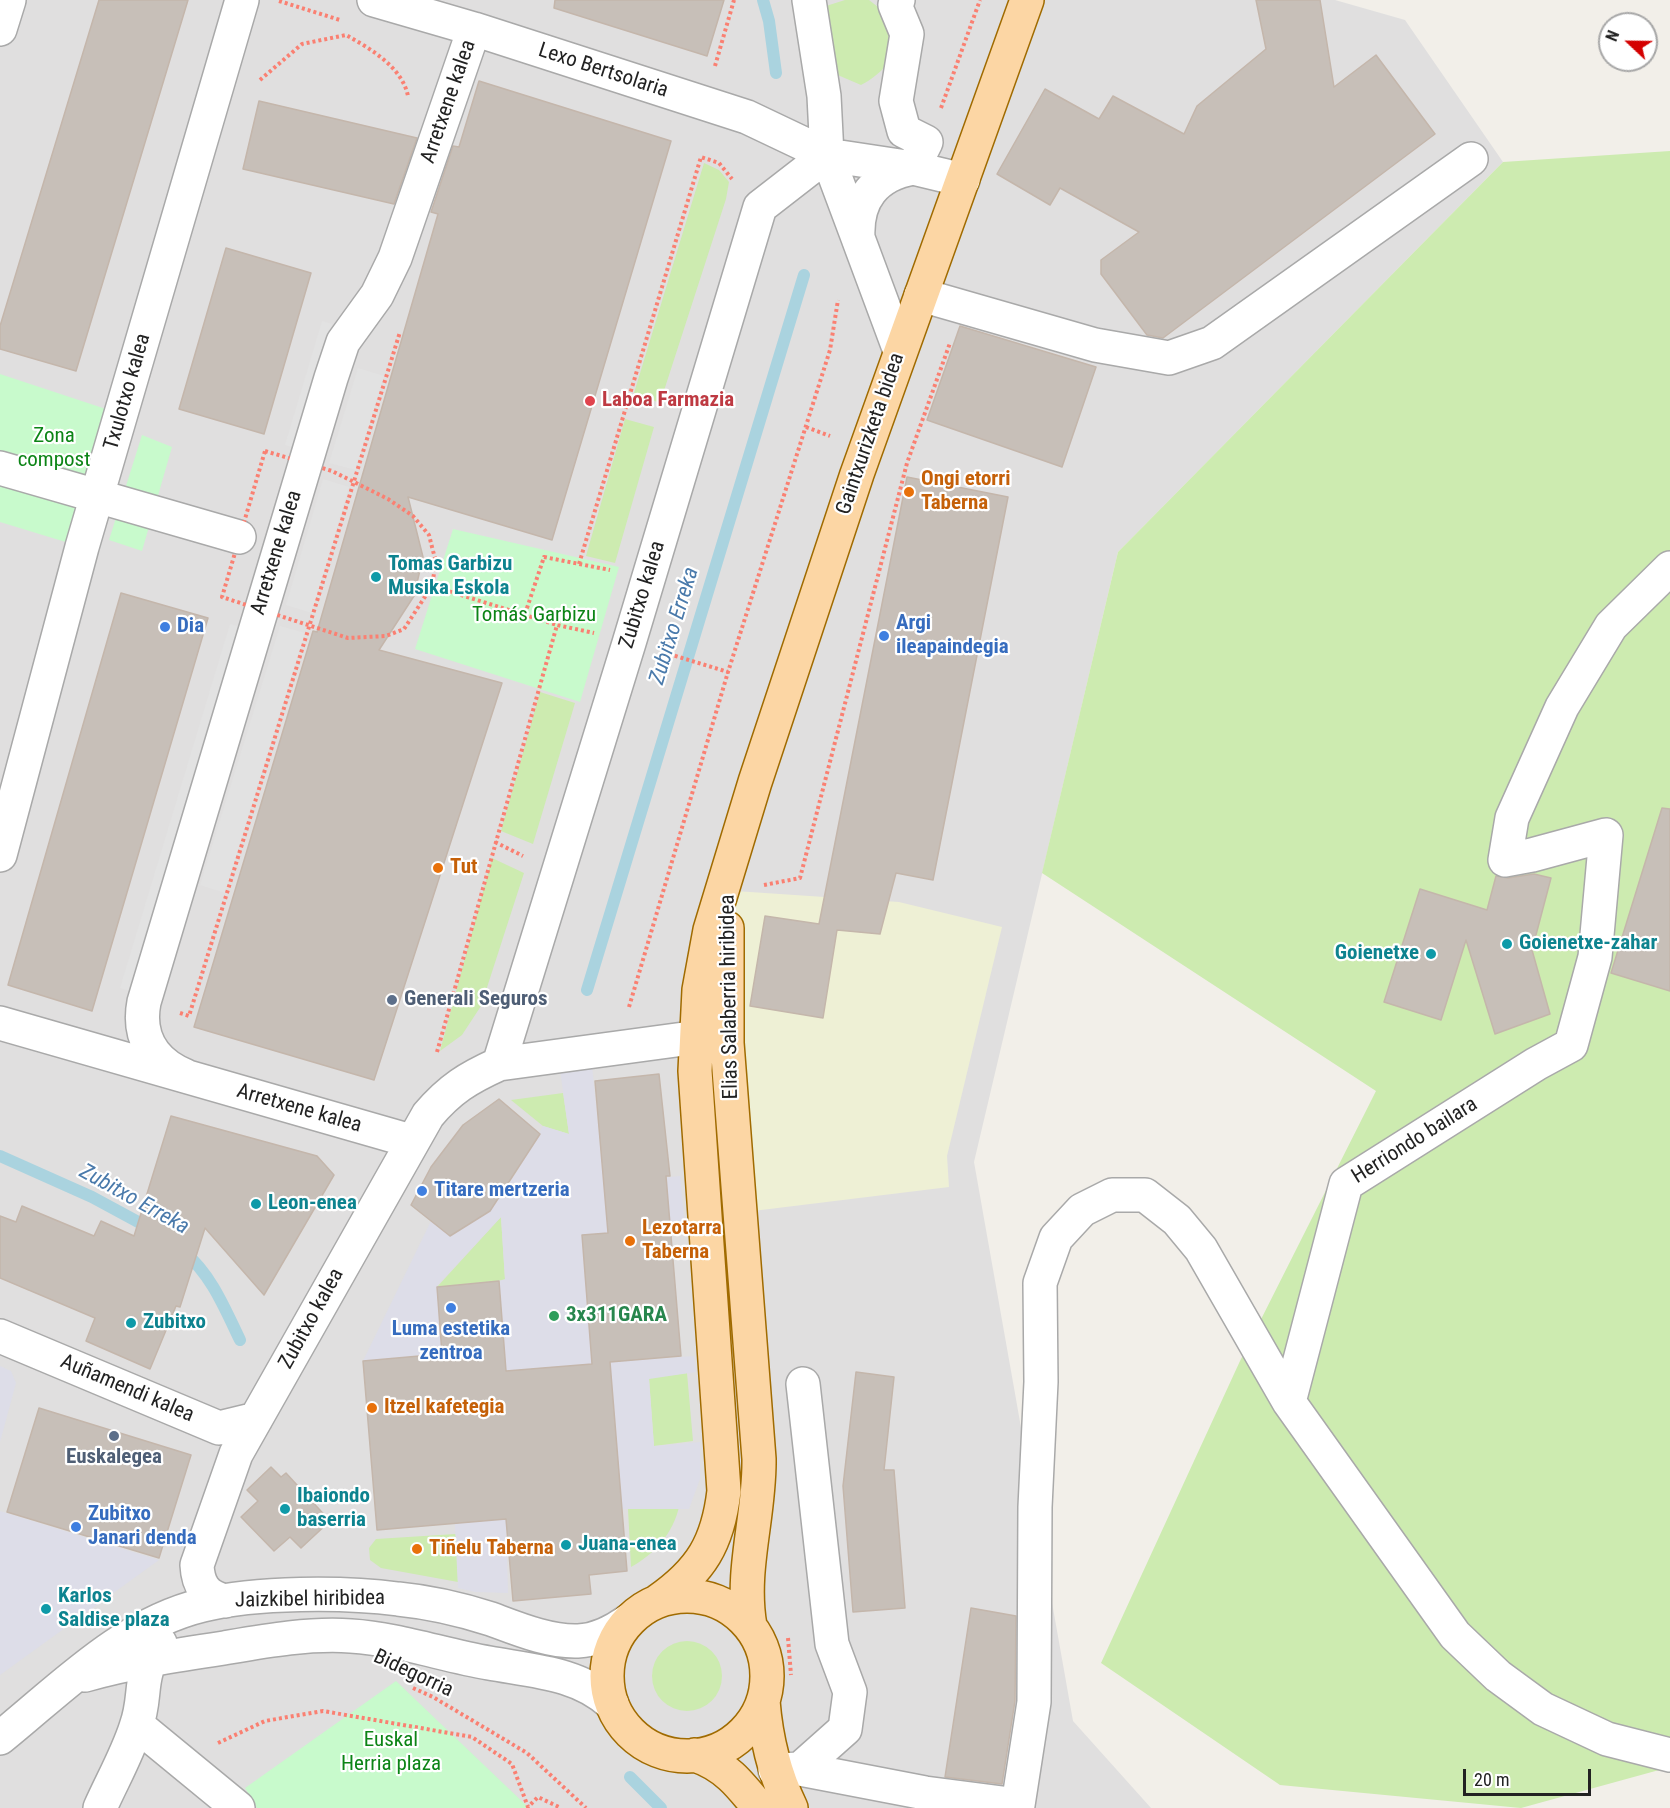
<!DOCTYPE html>
<meta charset="utf-8">
<style>
body{margin:0}
#map{position:relative;width:1670px;height:1808px;overflow:hidden;background:#f2efe9;font-family:"Roboto Condensed",sans-serif}
canvas{display:block}
.north{position:absolute;left:1598px;top:12px;width:60px;height:60px;box-sizing:border-box;background:#fff;border:2px solid #a7a7a7;border-radius:50%;rotate:292deg;font-size:16px;font-weight:700;line-height:24px;text-align:center;color:#222}
.north::after{content:'';display:block;margin:auto;width:21px;height:27px;background:#d40000;clip-path:polygon(50% 0,100% 100%,50% 72%,0 100%)}
.scale{position:absolute;left:1463px;top:1769px;width:128px;height:27px;box-sizing:border-box;border:3px solid #222;border-top:0;padding-left:8px;font-size:18px;line-height:21px;white-space:nowrap;color:#222;-webkit-text-stroke:4px #fff;paint-order:stroke}
</style>
<div id="map">
<canvas width="1670" height="1808"></canvas>
<div class="north">N</div>
<div class="scale">20 m</div>
</div>
<script>
const context = document.querySelector('canvas').getContext('2d');
context.lineJoin = 'round';
function fill(path, color) { context.fillStyle = color; context.fill(path, 'evenodd'); }
function stroke(path, color, width, dash) { context.strokeStyle = color; context.lineWidth = width; context.lineCap = dash ? 'butt' : 'round'; context.setLineDash(dash || []); context.stroke(path); }
function write(font, color, halo, rows, align = 'center') {
  context.font = font + ' "Roboto Condensed",sans-serif'; context.lineWidth = 4.5; context.setLineDash([]); context.textBaseline = 'middle'; context.strokeStyle = halo; context.fillStyle = color; for (const [text, x, y, turn = 0] of rows) {
    context.save(); context.translate(x, y); context.rotate((+turn || 0) * Math.PI / 180); context.textAlign = isNaN(turn) ? turn : align; if (halo) context.strokeText(text, 0, 0); context.fillText(text, 0, 0); context.restore();
  }
}
const residential = new Path2D(`
 M0 0H1335L1405 20 1503 162 1118 552 974 1162 1073 1721 1151 1808H0Z`);
const farmland = new Path2D(`
 M735 891 899 902 1002 927 947 1156 949 1187 753 1211Z`);
const grass = new Path2D(`
 M845 0H869L887 14C889 24 895 41 893 52 890 66 873 79 861 85L833 73 826 6Z
 M1670 151V1767L1521 1808 1280 1785 1101 1663 1240 1361 1376 1091 1042 873 1118 552 1503 162Z
 M704 163 719 170 729 182 726 199 660 403 634 393Z
 M625 419 654 427 615 563 586 556Z
 M540 692 575 703 533 844 501 831Z
 M492 858 524 873 481 1006 462 1035 440 1051Z
 M563 1093 569 1134 543 1126 511 1100Z
 M501 1217 505 1280 437 1287Z
 M687 1373 693 1441 654 1446 649 1378Z
 M679 1507C673 1533 655 1554 631 1567L628 1509Z
 M456 1534 458 1582 381 1568 370 1560 369 1548 376 1539Z
 M652 1676a35 35 0 1 1 70 0a35 35 0 1 1-70 0Z`);
const park = new Path2D(`
 M0 374 121 414 82 547 0 522Z
 M142 435 172 447 142 551 109 540Z
 M453 529 619 567 580 702 415 649Z
 M396 1681 529 1808H257L245 1788Z`);
const parking = new Path2D(`
 M322 321 332 324 295 448 285 445Z
 M358 368 384 376 356 470 329 463Z
 M323 479 349 487 312 613 286 605Z
 M230 624 240 627 130 991 120 988Z
 M280 626 305 633 225 893 200 885Z`);
const plaza = new Path2D(`
 M558 1056H591L604 1184 680 1176 685 1228 582 1236 592 1364 506 1371 499 1281 505 1279 501 1217 437 1286 442 1354 363 1361 431 1221 451 1236 490 1211 516 1173 543 1126 569 1134Z
 M694 1356 696 1372 649 1379 654 1446 700 1442V1479L689 1509H621L506 1519 508 1593 475 1592 458 1588 452 1467 610 1362Z
 M0 1366 11 1371 16 1383 0 1442Z
 M0 1511 159 1560 0 1675Z`);
const stream = new Path2D(`
 M763 0 769 21 776 73
 M587 990 804 275
 M0 1156 92 1197 153 1230
 M184 1252C211 1274 225 1309 240 1340
 M630 1777 661 1808`);
const building = new Path2D(`
 M99 0H188L76 371 0 349V326Z
 M555 0H724L707 56 554 8Z
 M1256 0H1320L1334 87 1376 55 1435 134 1163 338 1147 335 1101 274V260L1139 232 1060 188 1050 205 997 174 1045 89 1099 119 1113 96 1184 134 1197 106 1266 49Z
 M479 81 671 141 552 540 408 497 423 557 414 596 379 650 502 683 374 1080 194 1027 313 631 317 632 438 214 431 212 453 146 459 147Z
 M259 101 417 138 394 204 243 169Z
 M226 248 311 273 264 434 179 409Z
 M960 326 1096 367 1062 467 927 420Z
 M907 477 1008 497 933 880 896 873 880 934 837 930 823 1018 750 1006 765 916 819 924Z
 M121 593 208 618 92 1011 8 985Z
 M1662 808 1670 809V991L1611 973Z
 M1534 874 1551 878 1532 950 1550 1014 1495 1034 1466 940 1441 1020 1384 1002 1420 889 1487 910 1496 876 1508 878Z
 M659 1074 670 1176H666L681 1356 610 1362 627 1571 589 1575 591 1594 513 1601 506 1519 377 1530 363 1361 442 1354 437 1287 499 1281 506 1371 592 1364 582 1235 608 1233 595 1081Z
 M499 1099 540 1134 490 1211 450 1236 411 1205 431 1167 463 1125Z
 M171 1116 317 1156 334 1175 264 1295 205 1228 180 1307 176 1306 150 1369 86 1341 95 1318 0 1278V1216L16 1222 22 1206 94 1236 101 1221 134 1236Z
 M856 1372 894 1377 884 1470H894L905 1608 853 1612 843 1486Z
 M39 1408 191 1455 159 1558 7 1512Z
 M271 1467 281 1477 286 1473 330 1521 301 1548 290 1537 274 1551 241 1517 258 1501 247 1490Z
 M971 1608 1016 1616 1015 1701 1002 1784 945 1777Z`);
const path = new Path2D(`
 M279 1 340 20
 M715 66 734 0
 M260 80 302 44 346 35C371 49 402 67 408 96
 M941 108 980 0
 M806 427 830 436
 M265 451 332 471 388 499 413 516 429 535 433 551 436 561 432 586 404 629 386 636 348 638 222 597Z
 M579 564 701 157 719 163 732 179
 M432 586 557 625
 M525 614 544 557 610 570
 M669 654 728 672 830 350 838 300
 M495 842 523 856
 M764 885 800 878 907 463 950 343
 M629 1007 728 672
 M180 1013 189 1016 400 332
 M437 1052 557 625 594 633
 M788 1638 791 1675
 M413 1688 433 1697 527 1753 586 1808
 M218 1743 265 1721 323 1711 472 1737 512 1764 528 1807 538 1797 561 1808`);
const minor = new Path2D(`
 M374 0 474 29 747 117 827 155 913 168 963 180
 M809 0 824 96 827 155 858 238
 M898 0 895 5 907 34 896 101 904 131 926 142 913 168
 M0 29 9 0
 M921 295 1095 345 1169 358 1212 343 1471 159
 M900 351 858 238C856 199 875 175 913 168
 M0 468 239 537
 M0 855 82 547 242 0
 M0 1023 411 1141
 M499 1064 691 1038 704 1029 714 1016
 M186 1076C154 1063 137 1038 144 1002L331 378 343 342 377 295 395 258 474 29
 M0 1336 219 1428 256 1419
 M1289 1402 1346 1184 1536 1064 1571 1045 1595 957 1606 835 1532 855 1505 860 1512 818 1562 707 1611 626 1670 568
 M225 1601C205 1596 198 1585 197 1565L236 1454 428 1115C450 1089 468 1078 499 1064L629 643 760 207 827 155
 M85 1675C131 1662 177 1655 224 1648 265 1641 309 1633 351 1636 398 1639 443 1655 489 1663 533 1671 579 1673 612 1704
 M137 1725 238 1808
 M0 1738C62 1688 123 1624 203 1605 256 1592 344 1592 398 1599 429 1602 460 1609 491 1619 518 1629 549 1642 578 1641 597 1640 613 1632 628 1621
 M800 1769 845 1729 850 1692 832 1644 803 1384
 M775 1770 800 1769 925 1793 1018 1805 1034 1702 1035 1507 1041 1382 1040 1283 1056 1238 1082 1210 1112 1195H1145L1177 1220 1201 1249 1289 1402 1455 1635 1498 1676 1543 1709 1607 1739 1670 1755
 M100 1808C112 1781 127 1755 136 1727 148 1694 136 1679 160 1643`);
const major = new Path2D(`
 M727 928V1043L759 1459C760 1515 740 1570 750 1626
 M607 1676a80 80 0 1 1 160 0a80 80 0 1 1-160 0Z
 M658 1601C701 1571 718 1543 724 1491L695 1071 699 990 710 930 755 782 857 474 1027 0
 M763 1701C766 1739 774 1773 791 1808
 M695 1755C725 1765 740 1784 759 1808`);
const markers = [
 [590,401,6,"#e0444e"],
 [909,492,6,"#e8710a"],
 [376,577,6,"#0f9aa8"],
 [165,627,6,"#3f7fe0"],
 [884,636,6,"#3f7fe0"],
 [438,868,6,"#e8710a"],
 [1507,944,6,"#0f9aa8"],
 [1431,954,6,"#0f9aa8"],
 [392,1000,6,"#5c6f8a"],
 [422,1191,6,"#3f7fe0"],
 [256,1204,6,"#0f9aa8"],
 [630,1241,6,"#e8710a"],
 [451,1308,6,"#3f7fe0"],
 [554,1316,6,"#2e9e5b"],
 [131,1323,6,"#0f9aa8"],
 [372,1408,6,"#e8710a"],
 [114,1436,6,"#5c6f8a"],
 [285,1509,6,"#0f9aa8"],
 [76,1527,6,"#3f7fe0"],
 [566,1545,6,"#0f9aa8"],
 [417,1549,6,"#e8710a"],
 [46,1609,6,"#0f9aa8"]
];
const streetNames = [
 ["Lexo Bertsolaria",603,71,18],
 ["Arretxene kalea",449,102,-71],
 ["Txulotxo kalea",128,392,-74],
 ["Gaintxurizketa bidea",871,434,-71],
 ["Arretxene kalea",277,553,-73],
 ["Zubitxo kalea",643,595,-73],
 ["Elias Salaberria hiribidea",730,997,-91],
 ["Arretxene kalea",299,1109,16],
 ["Herriondo bailara",1415,1141,-32],
 ["Zubitxo kalea",312,1319,-61],
 ["Auñamendi kalea",127,1389,23],
 ["Jaizkibel hiribidea",310,1600,-1],
 ["Bidegorria",413,1674,25]
];
const healthNames = [
 ["Laboa Farmazia",602,401]
];
const parkNames = [
 ["Zona",54,437],
 ["compost",54,461],
 ["Tomás Garbizu",534,616],
 ["Euskal",391,1741],
 ["Herria plaza",391,1765]
];
const foodNames = [
 ["Ongi etorri",921,480],
 ["Taberna",921,504],
 ["Tut",450,868],
 ["Lezotarra",642,1229],
 ["Taberna",642,1253],
 ["Itzel kafetegia",384,1408],
 ["Tiñelu Taberna",429,1549]
];
const cultureNames = [
 ["Tomas Garbizu",388,565],
 ["Musika Eskola",388,589],
 ["Goienetxe-zahar",1519,944],
 ["Goienetxe",1419,954,"right"],
 ["Leon-enea",268,1204],
 ["Zubitxo",143,1323],
 ["Ibaiondo",297,1497],
 ["baserria",297,1521],
 ["Juana-enea",578,1545],
 ["Karlos",58,1597],
 ["Saldise plaza",58,1621]
];
const shopNames = [
 ["Argi",896,624],
 ["ileapaindegia",896,648],
 ["Dia",177,627],
 ["Titare mertzeria",434,1191],
 ["Luma estetika",451,1330,"center"],
 ["zentroa",451,1354,"center"],
 ["Zubitxo",88,1515],
 ["Janari denda",88,1539]
];
const serviceNames = [
 ["Generali Seguros",404,1000],
 ["Euskalegea",114,1458,"center"]
];
const leisureNames = [
 ["3x311GARA",566,1316]
];
const waterNames = [
 ["Zubitxo Erreka",675,626,-73],
 ["Zubitxo Erreka",134,1200,29]
];
fill(residential, '#e0dfdf');
fill(farmland, '#eef0d5');
fill(grass, '#cdebb0');
fill(park, '#c8facc');
fill(parking, '#e2e2e2');
fill(plaza, '#dddde8');
stroke(stream, '#aad3df', 12);
fill(building, '#c7bfb8');
stroke(building, '#c4b6ab', 1.5);
stroke(minor, '#a9a9a9', 36);
stroke(major, '#a06b00', 36);
stroke(path, '#fa8072', 4, [3, 3]);
stroke(minor, '#fff', 33);
stroke(major, '#fcd6a4', 33);
for (const [x, y, r, color] of markers) { const dot = new Path2D(); dot.arc(x, y, r, 0, 2 * Math.PI); context.fillStyle = color; context.fill(dot); stroke(dot, '#fff', 2); }
write('21px', '#222', '#fff', streetNames);
write('bold 21px', '#be3a42', '#fff', healthNames, 'left');
write('21px', '#0c8416', '#fff', parkNames);
write('bold 21px', '#c56008', '#fff', foodNames, 'left');
write('bold 21px', '#0d838f', '#fff', cultureNames, 'left');
write('bold 21px', '#366cbe', '#fff', shopNames, 'left');
write('bold 21px', '#4e5e75', '#fff', serviceNames, 'left');
write('bold 21px', '#27864d', '#fff', leisureNames, 'left');
write('italic 22px', '#4a7aab', '#fff', waterNames);
</script>
